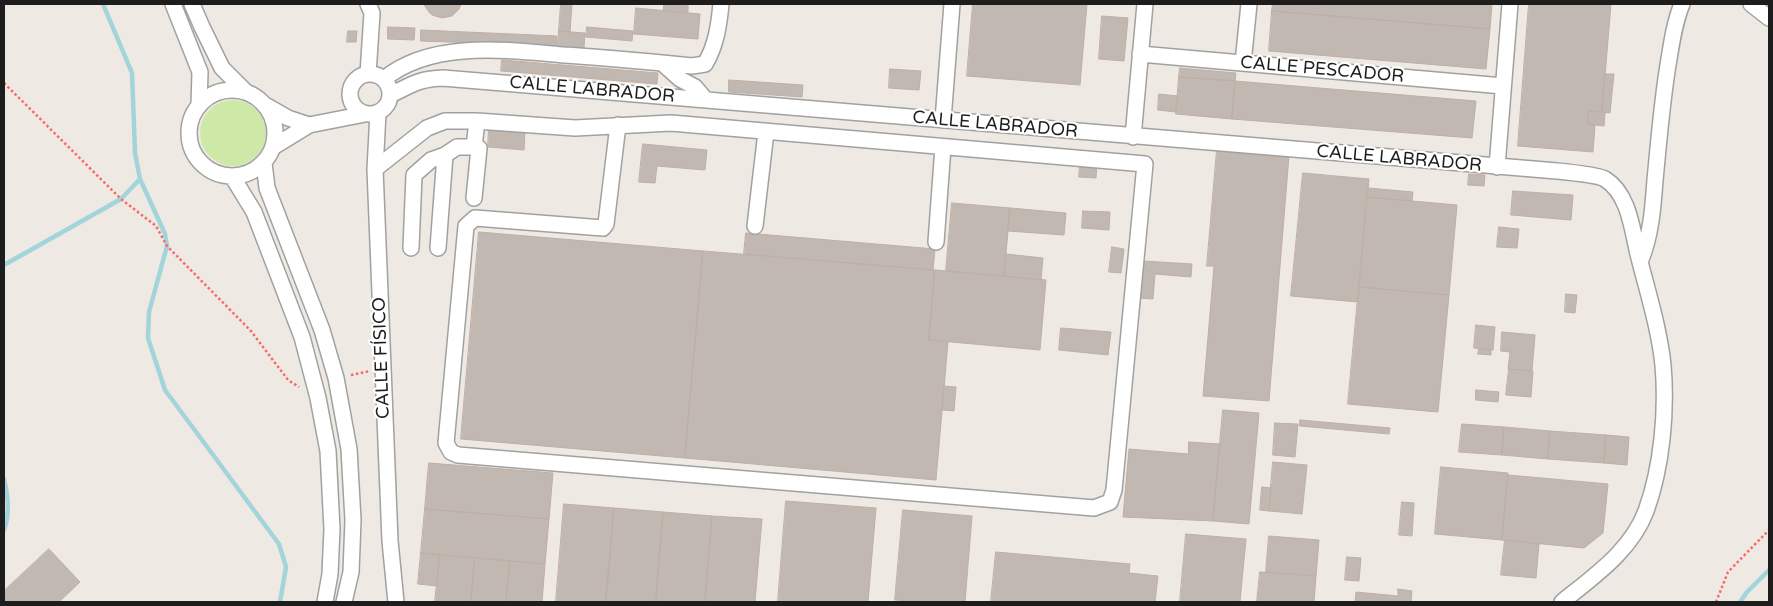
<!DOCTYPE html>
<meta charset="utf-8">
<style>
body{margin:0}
#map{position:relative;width:1773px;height:606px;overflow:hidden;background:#eee9e2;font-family:"Varela Round",sans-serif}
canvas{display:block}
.frame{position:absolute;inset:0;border:5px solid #1d1d1d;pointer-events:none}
</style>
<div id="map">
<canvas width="1773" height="606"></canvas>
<div class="frame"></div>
</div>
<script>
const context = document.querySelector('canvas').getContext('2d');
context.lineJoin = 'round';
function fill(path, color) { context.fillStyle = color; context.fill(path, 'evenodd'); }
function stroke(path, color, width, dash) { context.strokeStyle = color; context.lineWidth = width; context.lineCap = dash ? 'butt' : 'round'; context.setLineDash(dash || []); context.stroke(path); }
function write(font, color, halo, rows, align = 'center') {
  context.font = font + ' "Varela Round",sans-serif'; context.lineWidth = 4.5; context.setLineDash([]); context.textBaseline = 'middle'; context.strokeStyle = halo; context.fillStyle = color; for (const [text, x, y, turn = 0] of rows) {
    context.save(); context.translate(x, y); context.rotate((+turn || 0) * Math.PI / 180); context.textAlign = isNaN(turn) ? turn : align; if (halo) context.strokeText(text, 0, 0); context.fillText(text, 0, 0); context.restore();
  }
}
const grass = new Path2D(`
 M200 133a33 33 0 1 1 66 0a33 33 0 1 1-66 0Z`);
const stream = new Path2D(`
 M103 4 132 73 135 153 140 179 165 234 167 246 149 312 148 338 165 390 279 544 286 567 280 602
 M4 265 121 199 140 179
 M4 479C8 495 10 514 4 530
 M1740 602 1747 592 1769 570`);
const building = new Path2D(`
 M424 4H461L459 9 452 16 442 18 432 15 429 12Z
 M561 4H572L570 32 559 31Z
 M660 4H688V12L663 11 664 4Z
 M973 4H1087L1080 85 967 76Z
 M1273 4H1492L1490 29 1272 11Z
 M1529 4H1611L1602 112 1589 111 1588 124 1595 125 1593 152 1518 146Z
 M636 8 700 14 698 39 634 34Z
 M1272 11 1490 29 1486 69 1269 51Z
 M1102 16 1128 18 1124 61 1099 59Z
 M388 27 415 28 414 40 388 39Z
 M587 27 633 31 632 41 586 37Z
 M421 30 557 36V46L421 41Z
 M348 31H357L356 42H347Z
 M559 31 585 33 584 49 558 47Z
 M502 60 658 73 657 84 501 71Z
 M1180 68 1236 73 1235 81 1179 77Z
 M890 69 921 71 919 90 889 88Z
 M1605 74H1614L1610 113 1602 112Z
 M1179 77 1235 81 1232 119 1176 114Z
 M729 80 803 85 802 97 729 92Z
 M1235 81 1476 101 1472 138 1232 119Z
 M1159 94 1178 96 1176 112 1158 110Z
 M1589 111 1605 113 1604 126 1588 124Z
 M489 129 525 132 524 150 488 147Z
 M643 144 707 150 705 170 657 166 655 183 639 182Z
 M1217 150 1289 156 1269 401 1203 396 1214 266H1207Z
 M1080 164 1097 165 1096 178 1079 177Z
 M1303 173 1369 179 1358 302 1291 296Z
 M1469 174 1485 175 1484 186 1468 185Z
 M1368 188 1413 192 1412 201 1367 197Z
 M1513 191 1573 195 1571 220 1511 215Z
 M1367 197 1457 205 1449 295 1359 287Z
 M952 203 1010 208 1004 276 946 271Z
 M1010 208 1066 213 1064 235 1008 231Z
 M1083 211 1110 212 1109 230 1082 228Z
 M1499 227 1519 229 1517 248 1497 247Z
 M479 232 703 251 685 458 461 439Z
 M746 233 935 249 933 270 744 254Z
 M1112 247 1124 249 1121 273 1109 272Z
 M703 251 935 270 929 340 948 342 936 480 685 458Z
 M1006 254 1043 258 1041 280 1004 276Z
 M1143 261 1192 264 1191 277 1155 274 1153 299 1140 298Z
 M935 270 1046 280 1040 350 929 340Z
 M1359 287 1449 295 1438 412 1348 404Z
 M1566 294 1577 295 1575 313 1565 312Z
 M1476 325 1495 327 1493 350 1474 348Z
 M1061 328 1111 332 1108 355 1059 350Z
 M1502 332 1535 335 1532 371 1508 369 1510 352 1501 351Z
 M1479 349 1491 350V355L1478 354Z
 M1509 369 1533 371 1531 397 1506 395Z
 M944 386 956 387 954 411 942 410Z
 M1476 390 1499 392 1498 402 1476 400Z
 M1223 410 1259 413 1249 524 1213 521Z
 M1300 420 1390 428 1389 434 1300 426Z
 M1275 423 1298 424 1295 457 1273 455Z
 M1462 424 1504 427 1502 455 1459 452Z
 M1504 427 1550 431 1548 459 1502 455Z
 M1550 431 1606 435 1604 463 1548 459Z
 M1606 435 1629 437 1627 465 1604 463Z
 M1189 442 1220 444 1213 521 1123 517 1129 449 1188 454Z
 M1273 462 1307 465 1302 514 1269 511Z
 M429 463 553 473 549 519 425 509Z
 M1441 467 1508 473 1502 540 1435 534Z
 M1508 475 1608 484 1603 533 1584 548 1502 540Z
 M1262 487 1271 488 1269 511 1260 510Z
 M786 501 876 508 868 602H778Z
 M1402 502 1414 503 1412 536 1399 535Z
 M564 504 614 508 606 602H556Z
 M614 508 663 512 656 602H606Z
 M425 509 549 519 545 564 421 553Z
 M903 510 972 516 965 602H927L895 600Z
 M663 512 712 516 705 602H656Z
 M712 516 762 519 755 602H705Z
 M1186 534 1246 539 1240 602H1180Z
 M1269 536 1319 540 1316 576 1266 572Z
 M1505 540 1539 544 1536 578 1501 575Z
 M49 549 80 582 59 602H4V591Z
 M996 552 1130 564 1129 573 1158 576 1155 602H991Z
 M421 553 440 555 437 586 418 584Z
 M440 555 475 558 471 602H435Z
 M1347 557 1361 558 1359 581 1345 580Z
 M475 558 510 561 506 602H471Z
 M510 561 545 564 542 602H506Z
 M1260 572 1316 576 1314 602H1257Z
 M1398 589 1412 591 1411 602H1355L1356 592 1398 596Z`);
const path = new Path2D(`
 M4 83 121 199 156 226 167 246 251 331 288 380 299 387
 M351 375 370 371
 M1716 602 1728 572 1769 530`);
const minor = new Path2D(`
 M173 4 200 72 199 106
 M192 4 202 27 222 68 245 91
 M1751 4 1769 18
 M1140 54 1503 86
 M662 63 692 66 705 64C716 46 719 25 721 4
 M1243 63 1249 4
 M350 94a20 20 0 1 1 40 0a20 20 0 1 1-40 0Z
 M368 74 372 13 368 4
 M384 79C431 40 506 50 564 55 596 57 629 60 662 63L680 79 695 87 706 100
 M189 133a43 43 0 1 1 86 0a43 43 0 1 1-86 0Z
 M390 95C412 85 417 79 443 78L1557 171C1567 172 1598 175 1605 179 1629 194 1632 229 1638 254 1647 290 1659 327 1663 365 1667 411 1662 467 1646 511 1631 551 1594 576 1562 602
 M267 106 288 118 309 125
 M378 113 375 169 390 541 396 602
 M943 120 952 4
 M1133 137 1145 4
 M273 147 309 125 365 114
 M264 163 267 188 322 330 336 378 349 449 353 520 351 572 344 602
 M1497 167 1510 4
 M375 169 427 128 445 121H477L575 128 671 123 1145 164 1114 490 1110 502 1094 508 458 455 451 452 446 443 466 226 475 218 603 228 606 224 618 125
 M232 176 254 212 302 337 318 398 328 451 332 529 330 574 325 602
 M474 198 479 148 474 147 477 121
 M755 226 766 132
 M936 242 943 147
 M411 248 414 175 431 160 445 155 457 147H474
 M438 248 445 155
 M1640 262C1651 236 1653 208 1655 180 1659 140 1662 99 1669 59 1672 40 1675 21 1682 4`);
const streetNames = [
 ["CALLE PESCADOR",1322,70,5],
 ["CALLE LABRADOR",592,90,5],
 ["CALLE LABRADOR",995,125,5],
 ["CALLE LABRADOR",1399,159,5],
 ["CALLE FÍSICO",382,358,-92]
];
fill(grass, '#cee8a8');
stroke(stream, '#a3d4db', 4.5);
fill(building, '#c2b8b2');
stroke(building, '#bfaea5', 1);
stroke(minor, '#a1a1a1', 18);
stroke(path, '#f86a69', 2.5, [2.5, 2.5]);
stroke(minor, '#fff', 15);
write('18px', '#1d1d1d', '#fff', streetNames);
</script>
